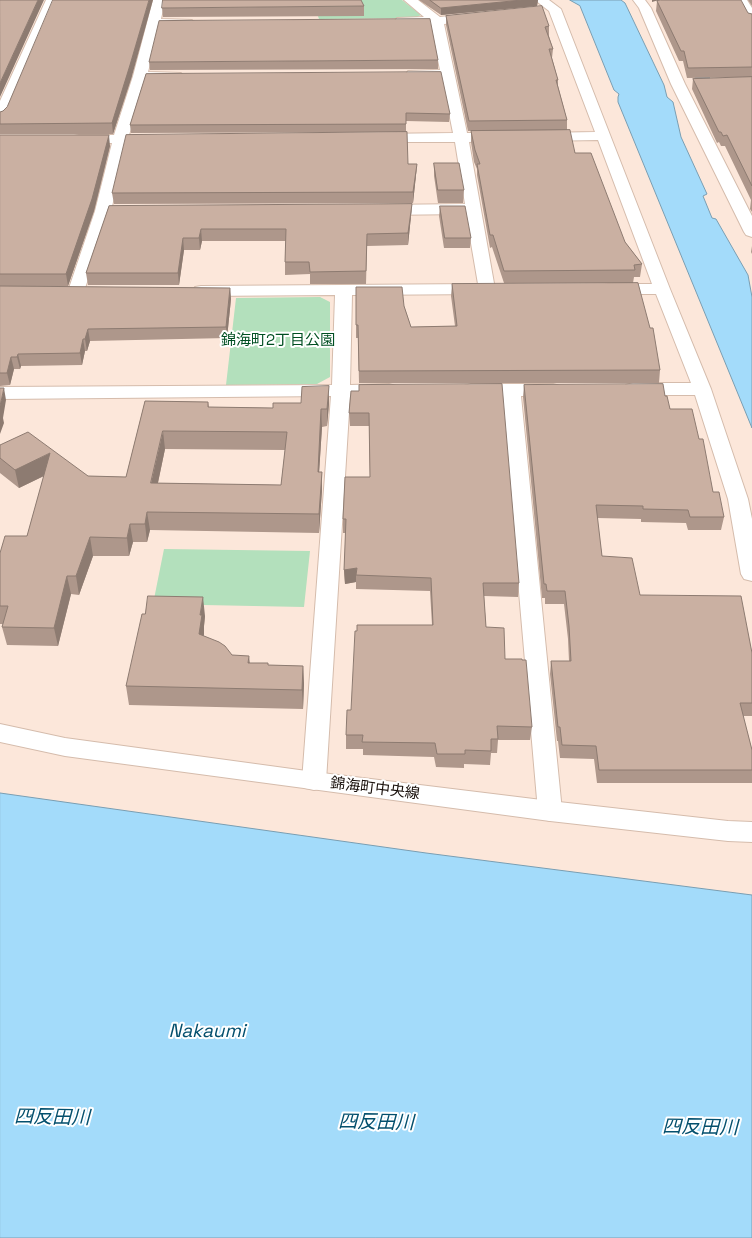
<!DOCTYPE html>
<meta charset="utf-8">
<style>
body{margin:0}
canvas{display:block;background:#fce7da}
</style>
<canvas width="752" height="1238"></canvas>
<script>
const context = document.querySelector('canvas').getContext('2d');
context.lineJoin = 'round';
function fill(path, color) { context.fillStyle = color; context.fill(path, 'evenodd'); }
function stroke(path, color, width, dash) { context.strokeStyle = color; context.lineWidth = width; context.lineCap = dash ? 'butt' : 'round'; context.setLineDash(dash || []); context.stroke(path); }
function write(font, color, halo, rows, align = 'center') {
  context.font = font + ' "Space Grotesk","Noto Sans JP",sans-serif'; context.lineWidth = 4; context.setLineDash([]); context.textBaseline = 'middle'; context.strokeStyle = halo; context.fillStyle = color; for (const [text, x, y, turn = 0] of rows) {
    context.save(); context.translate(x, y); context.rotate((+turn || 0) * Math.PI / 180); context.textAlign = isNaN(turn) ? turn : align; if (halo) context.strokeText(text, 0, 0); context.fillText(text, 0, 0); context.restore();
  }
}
const green = new Path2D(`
 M312 0H402L421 15 415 18 319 19Z
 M320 297 330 302V377L317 384 226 385 236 298Z
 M164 549 310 551 304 607 153 604Z`);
const water = new Path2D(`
 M570 0H621L625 3 664 85 667 97 673 102 681 137 707 194 703 196 712 218 716 219 748 275 752 297V428L618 102V97L619 94 614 90 580 6Z
 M0 793 426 853 752 895V1238H0Z`);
const stream = new Path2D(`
 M708 76 710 77V79L697 80 694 78 697 76Z`);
const minor = new Path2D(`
 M46 0H58L7 117 5 120 0 121V101Z
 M153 0H165L161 19 192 20 194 23 192 26 188 27H159L148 72 181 73 183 76 181 79 176 80H146L129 135 159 136 161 139 159 142 126 143 111 211 84 291 82 295 76 296 70 295 68 291 95 211 112 143H79L74 142 72 139 74 136 79 135H114L133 76Z
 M404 0H418L440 17 476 13 480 14 482 17 480 20 476 21 444 24 467 133H500L505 134 507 137 505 140 469 142 495 289 493 293 487 294 352 295 350 385 389 384 396 386 398 390 396 394 389 396H350L326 781 323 788 314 790 305 788 302 781 331 396 0 399V387L332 385 335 295 201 296 195 295 193 291 195 287 201 286 478 284 466 214 382 215 376 213 374 210 376 207 382 205 465 204 455 142H377L372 141 370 138 372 135 377 134 453 133 442 78 408 77 406 74 408 71 440 70 431 25H401L397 24 395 21 397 18 424 17Z
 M535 0H549L561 9 670 289 711 389 748 499 752 519V581L744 579 741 574 728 499 695 395H633L626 393 624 389 626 385 633 383H691L656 294H609L603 293 601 289 603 285 609 284H652L598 140 541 141 536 140 534 137 536 134 541 133 595 132 549 11Z
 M633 0H645L651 8 685 84 752 216V237L746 235 744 232 671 84 639 8Z
 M735 0H747L752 8V23L748 22Z
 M471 384H553L560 386 562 390 560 394 553 396H521L562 811 559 818 550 821 541 818 538 811 502 396H471L464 394 462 390 464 386Z`);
const tertiary = new Path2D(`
 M0 724 65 738 314 772 550 801 728 821 752 822V842L728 841 550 821 65 756 0 742Z`);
const wall = new Path2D(`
 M419 0H538L537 6 441 15Z
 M748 0H752V6Z
 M657 1 748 13 752 14V77L687 78 683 61H679L656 11Z
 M364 6V16L163 17 162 8Z
 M446 16 549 26V36L553 49 552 58 558 80V86L567 120V130L575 153 625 242 642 264 640 277H634L633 283H504L492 247 490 248 477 175V169L474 162 471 142V131H468L446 25Z
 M438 60V69L150 70 149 62Z
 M146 74 450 114 449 122 406 121V132L131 133 130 125Z
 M132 76 113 134H0V112Z
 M752 77V212L750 209 751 200 725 146H721L719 142 717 143 692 89 693 79Z
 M0 135 110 146 94 211 68 286H0Z
 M434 163 464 190 463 203H438L434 176Z
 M408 164H417L416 175 413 203 114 204 112 193Z
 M412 204 411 216 408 245 367 246 366 284H310V274L285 275V262L286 241H202L200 250H184L179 285H88L86 273 109 206Z
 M440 206 471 238 470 248H444L439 216Z
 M752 246V254L751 252Z
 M452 284 660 370 659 383H359L358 338H356V287L404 306 411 327 455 326 451 296Z
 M0 286 230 288 231 299 227 338 90 341 87 351H85L82 365 21 366 20 369H14L10 385 0 386Z
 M524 385 665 396 670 409 699 439 713 492 724 517 721 530H688L686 523 641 522V519L597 518 602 556 640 595 752 653V716H743L752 750V783H597L594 759 560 758 558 741H557L550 674 551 661H569L568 639 564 604H545V598H542L523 397Z
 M351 391 519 583 518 597 484 596 486 627 505 659 532 727 530 740H498L497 753H491L490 765 464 764V768L436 767 434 757 363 755V749H346V735L351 710 432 625 430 591 356 589V582L345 584 344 570 346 533H343V519L370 477 369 426H350L349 413Z
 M145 401 208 402 209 407 273 408 329 404 327 426 322 427 319 472H322V490L319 533 150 530 147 542H133L129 556H93L79 595 71 594 58 646 7 645 2 627 3 624H0V553L27 536 44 476 19 488 0 473V445L88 476 126 477ZM165 449 285 450 281 485 158 483Z
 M145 614 205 616 204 626V636L232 655 250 663H268V665L303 666 304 684 303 709 129 705 126 686Z`);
const shadedWall = new Path2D(`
 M38 0H44L0 97V83Z
 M149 0H153L132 76 113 134 112 123Z
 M522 0H538L537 6 441 15V8Z
 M652 0H659L652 2Z
 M109 135 110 146 94 211 68 286 66 274Z
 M417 164 416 175 413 203V192Z
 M412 204 411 216 408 245V233Z
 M201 229 202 241 200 250 199 238Z
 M183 238 184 250 179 285 178 273Z
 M230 288 231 299 227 338 226 327Z
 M88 329 90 341 87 351 85 339Z
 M83 339 85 351 82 365 80 353Z
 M18 354 21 366 20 369 17 357Z
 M11 357 14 369 10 385 7 373Z
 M329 386V404L327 426V409Z
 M4 388 6 400 3 418 4 423 0 434V406Z
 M321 409 322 427 318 490V472Z
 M163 431 165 449 154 501 151 483Z
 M50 453 54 471 19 488 15 470Z
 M322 472V490L319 533V514Z
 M147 512 150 530 147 542 145 524Z
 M130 524 133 542 129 556 127 538Z
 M90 537 93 556 79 595 76 576Z
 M357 568 356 575V582L345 584 344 570Z
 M67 576 71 594 58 646 54 628Z
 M203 597 205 616 204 626V634L201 653 199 634 200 615Z
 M249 656 251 674 248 663Z
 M303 666 304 684 303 709 302 690Z`);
const building = new Path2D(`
 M0 0H38L0 83Z
 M53 0H149L130 65 112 123 0 124V112L3 111 7 107Z
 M163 0H361L364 6 162 8Z
 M430 0H522L441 8Z
 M661 0H741L748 13 752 14V67L688 68 684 51H681L657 1Z
 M542 6 549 26 545 27 553 49H549L558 80H556L567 120 469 121 446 16Z
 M430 19 438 60 149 62 159 21Z
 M441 72 450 114 406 113V124L130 125 146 74Z
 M752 77V186L727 135 723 136 721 132H719L693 79Z
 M570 130 575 153H591L625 242 642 264 634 265 635 270 504 271 493 235H490L477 164H480L475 150 471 131Z
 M407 132 408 164H417L413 192 112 193 126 135Z
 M0 135H109L92 199 66 274H0Z
 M434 163H459L464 190H438Z
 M412 204 408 233 367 234 366 271 310 272 309 262H285L286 229H201L199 238H183L178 273H86L109 206Z
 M440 206H465L471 238H445Z
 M638 283 650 328H653L660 370 359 371 358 325H356V287H402L404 306 411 327 457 326 452 284Z
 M0 286 230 288 226 327 88 329 85 339H83L80 353 18 354 17 357H11L7 373H0Z
 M502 384 519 583H483L486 627 504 628 505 659H522V660H526L532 727 497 726 498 739H491V751L465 750V754H437L435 743 362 742 363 735H346L347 710H351L355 631H357V625H433L431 578 356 575 357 568 344 570 346 519H343L345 477H370L369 413H349L351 391H359V385Z
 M663 384 665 396H667L670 409H692L699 439H703L713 492H719L724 517H690L688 510 643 509V506L596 505 602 556 632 558 640 595 741 596 752 653V703H740L752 750V770H599L596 746 562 745 560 727H558L551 661H571L569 626 565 591H547L546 584H544L524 385Z
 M329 386 327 409H321L318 472H322L319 514 147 512 145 524H130L127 538 90 537 76 576H67L54 628 2 627 8 606H0V553L5 536H27L50 453 15 470 0 458V445L28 432 88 476 126 477 145 401 208 402V407L273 408V403H301L302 387ZM163 431 287 432 281 485 151 483Z
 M0 388H4L0 406Z
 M148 596 203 597 200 615H202L199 634 219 642 225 646 232 655 249 656 248 663H268V665L303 666 302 690 126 686 142 614H145Z`);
const parkNames = [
 ["錦海町2丁目公園",278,341]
];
const streetNames = [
 ["錦海町中央線",375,789,7]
];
const nearWaternames = [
 ["Nakaumi",207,1032],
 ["四反田川",52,1118,1],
 ["四反田川",376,1123,1],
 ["四反田川",700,1128,1]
];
fill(green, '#b3e0bc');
fill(water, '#a3dbfa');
stroke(water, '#7a9eb2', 1);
fill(stream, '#7a9eb2');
stroke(minor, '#d5bcac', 2);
stroke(tertiary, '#d5bcac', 2);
fill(minor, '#fff');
fill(tertiary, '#fff');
fill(wall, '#ae978b');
fill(shadedWall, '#8d7b71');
fill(building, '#cab0a2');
stroke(building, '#8d7b71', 1);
write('15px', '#004f22', '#fff', parkNames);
write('15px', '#19100b', '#fff', streetNames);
write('italic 19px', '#034f6d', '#fff', nearWaternames);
</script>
